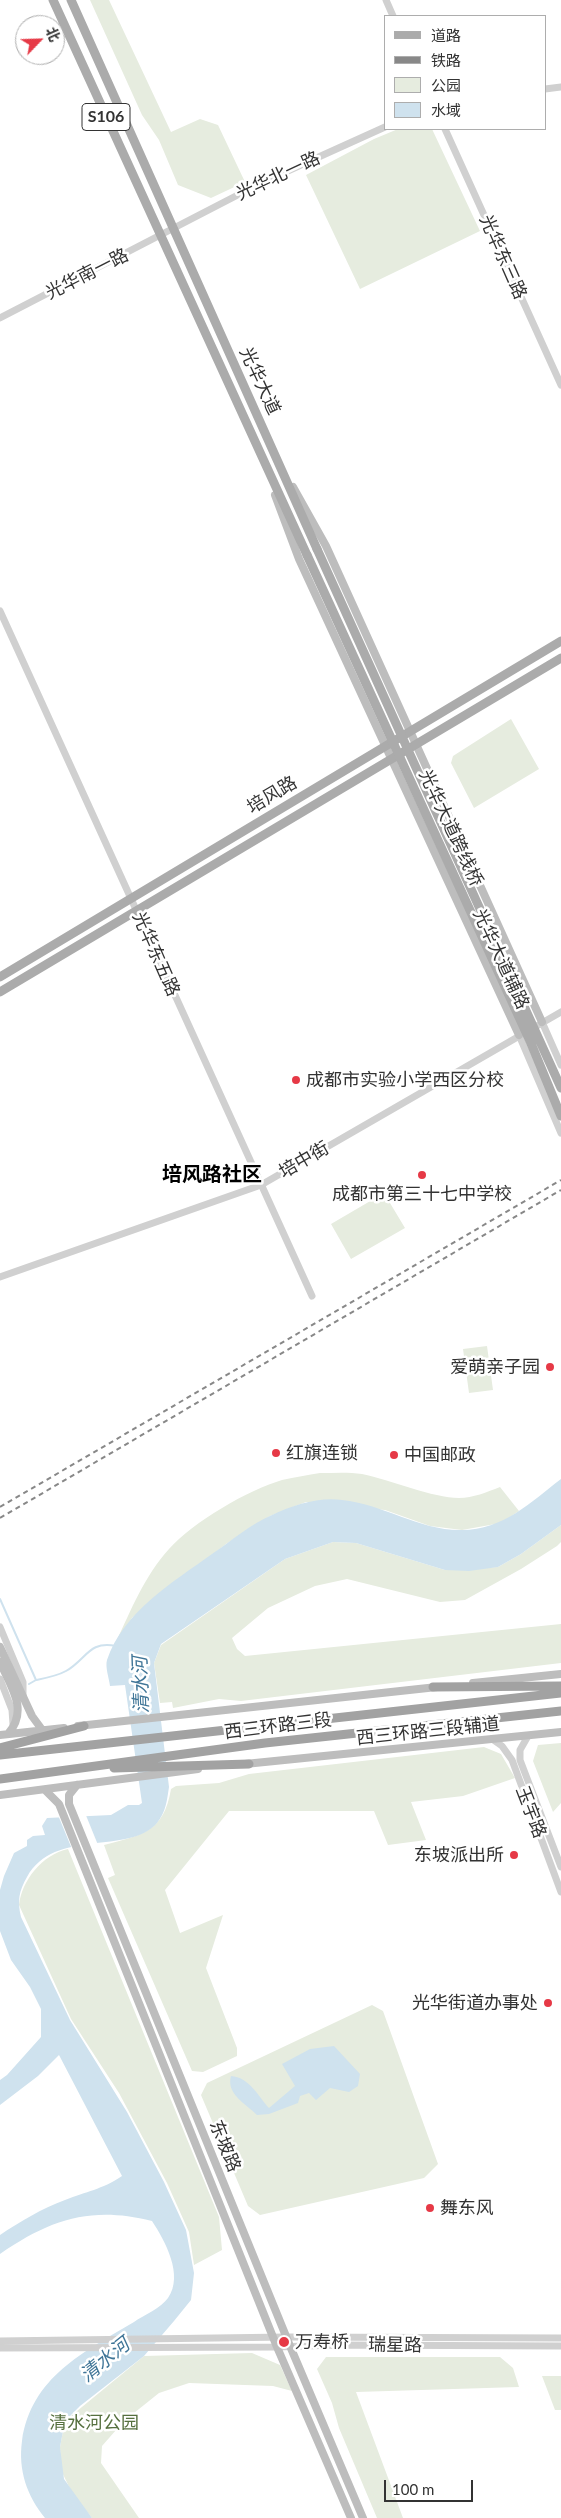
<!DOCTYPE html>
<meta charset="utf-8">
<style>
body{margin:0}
#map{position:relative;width:561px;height:2518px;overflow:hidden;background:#fff;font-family:Lato,"Noto Sans SC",sans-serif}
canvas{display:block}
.legend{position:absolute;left:384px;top:15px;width:162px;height:115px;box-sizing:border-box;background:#fff;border:1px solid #adadad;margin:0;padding:6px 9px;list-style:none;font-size:15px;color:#333}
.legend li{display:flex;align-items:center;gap:10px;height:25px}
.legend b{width:25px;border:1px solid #adadad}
.north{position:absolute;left:15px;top:15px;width:50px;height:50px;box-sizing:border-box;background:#fff;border:1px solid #adadad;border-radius:50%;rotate:66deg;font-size:14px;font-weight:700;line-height:20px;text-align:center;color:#333}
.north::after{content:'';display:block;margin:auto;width:18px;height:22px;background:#e63946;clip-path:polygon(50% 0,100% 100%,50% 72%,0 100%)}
.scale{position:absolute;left:384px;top:2480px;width:89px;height:22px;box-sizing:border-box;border:2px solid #333;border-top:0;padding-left:6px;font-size:15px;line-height:18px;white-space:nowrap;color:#333;-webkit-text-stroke:4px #fff;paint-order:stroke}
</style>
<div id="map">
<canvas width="561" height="2518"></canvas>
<ul class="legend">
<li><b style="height:6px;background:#ababab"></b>道路</li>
<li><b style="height:6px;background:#888"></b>铁路</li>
<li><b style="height:14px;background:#e6ecdf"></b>公园</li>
<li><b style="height:14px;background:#cfe2ee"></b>水域</li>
</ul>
<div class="north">北</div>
<div class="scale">100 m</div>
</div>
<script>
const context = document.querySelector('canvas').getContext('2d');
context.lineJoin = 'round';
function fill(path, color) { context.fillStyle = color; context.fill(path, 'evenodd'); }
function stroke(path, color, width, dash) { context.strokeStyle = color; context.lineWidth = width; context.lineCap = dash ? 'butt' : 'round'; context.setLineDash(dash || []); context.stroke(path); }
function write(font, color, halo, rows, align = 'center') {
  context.font = font + ' Lato,"Noto Sans SC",sans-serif'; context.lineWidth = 5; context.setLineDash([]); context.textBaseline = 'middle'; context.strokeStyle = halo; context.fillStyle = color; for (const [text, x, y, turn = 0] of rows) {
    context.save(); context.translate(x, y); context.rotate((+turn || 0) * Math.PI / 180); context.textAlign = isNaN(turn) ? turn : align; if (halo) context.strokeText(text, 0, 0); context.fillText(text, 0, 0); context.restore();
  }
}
const green = new Path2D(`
 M90 0H109L171 132 200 119 218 125 245 182 211 198 178 185 159 140 142 115Z
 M398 129H432L480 231 360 289 306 175 374 139Z
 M511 719 539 769 474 808 451 763 453 756Z
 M384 1193 405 1228 351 1259 331 1224Z
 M487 1346 493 1390 469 1393 463 1349Z
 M320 1473C334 1473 349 1472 362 1474 391 1480 433 1498 459 1498 473 1498 487 1492 500 1487L519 1511 501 1523 462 1530 430 1526 385 1510 306 1502 270 1516 226 1544 132 1618 116 1642C131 1610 145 1575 169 1549 193 1522 248 1490 282 1480 295 1477 308 1475 320 1473Z
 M561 1525V1542L557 1546 521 1569 465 1600 440 1602 347 1579 315 1586 268 1608 232 1638 237 1649 245 1656 561 1624V1663L241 1701 219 1699 173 1708 172 1702 160 1703 154 1663 161 1645 285 1559 333 1542 356 1543 445 1570 498 1567 521 1554Z
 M561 1743V1803L553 1812 533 1761 538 1745Z
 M484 1747 501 1754 515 1778 463 1796 411 1802 426 1840 388 1845 374 1811H229L165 1890 180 1933 223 1915 206 1968 237 2048V2056L203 2072 192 2071 108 1878 115 1875 104 1845C142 1835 164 1832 171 1789L176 1786 219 1783 249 1774Z
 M68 1849 219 2217 222 2250 194 2265 189 2232 167 2183 119 2093 71 2019 19 1905C22 1880 42 1855 68 1849Z
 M372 2005 383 2011 438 2164 424 2178 260 2215 248 2206 201 2095 207 2083Z
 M252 2353 280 2365 292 2391 273 2386 189 2383 159 2393 124 2421 102 2446 101 2463 139 2518H92L72 2493 61 2470 60 2447 63 2431 71 2416 144 2356Z
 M326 2357H500L513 2368 519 2387 356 2392 403 2518H377L339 2428 332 2403 317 2369Z
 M542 2376H561V2410H555Z`);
const water = new Path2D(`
 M561 1479V1525L521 1554 498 1567 469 1571 445 1570 356 1543 333 1542 285 1559 161 1644 154 1663 169 1787C167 1800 166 1812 157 1823 128 1856 55 1827 27 1877 19 1891 17 1901 21 1917L70 2020 127 2112 164 2182 186 2230 194 2273 191 2300 174 2321 144 2356 80 2406 70 2416 63 2431 60 2447 64 2479 92 2518H45C27 2496 18 2470 22 2441 31 2377 84 2352 134 2322 144 2315 161 2308 168 2298 184 2275 165 2241 152 2221 91 2206 51 2219 0 2254V2235C21 2221 41 2209 65 2200 87 2191 101 2190 122 2176L59 2055 38 2076 0 2105V2080L7 2075 41 2037V2009L30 1987 11 1960 0 1931V1890L4 1876 14 1853 27 1846V1840L33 1836 45 1835 42 1826 47 1818 111 1815 128 1805H139L142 1803 125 1685 110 1686C109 1678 105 1667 107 1660 123 1612 173 1582 212 1554 231 1541 251 1524 272 1515 294 1505 318 1497 342 1500 383 1504 420 1531 462 1530 503 1530 531 1502 561 1479Z
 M334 2046 360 2074 358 2086 349 2092 330 2088 316 2100 309 2093 300 2096 298 2103 269 2114 257 2115C245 2103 226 2094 231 2076 249 2077 258 2096 269 2108L295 2086 282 2064 310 2049Z`);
const pier = new Path2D(`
 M85 1813 98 1845 72 1849 58 1815Z`);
const stream = new Path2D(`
 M0 1599 36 1680C46 1678 57 1676 66 1671 86 1660 89 1640 116 1646
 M29 1684 36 1680`);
const tertiary = new Path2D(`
 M386 0 393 16
 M545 89 561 87
 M445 129 561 385
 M0 318 259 184 385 127
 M0 611 312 1296
 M542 1022 561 1065
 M519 1035 561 1133
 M0 1277 261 1185 561 1012
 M0 1627 23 1682V1697
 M0 1679 12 1710 13 1724
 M528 1736 520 1750V1760L561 1867
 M492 1739 502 1746 512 1760 561 1892
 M0 2341 287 2337 561 2338
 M0 2348 277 2347 334 2345 561 2346`);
const secondary = new Path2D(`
 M293 487 326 546 542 1022
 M275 495 299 559 519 1035
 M0 1647 32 1716 43 1731
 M0 1662C11 1687 29 1710 8 1734
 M473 1683 561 1674
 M78 1726 437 1687
 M0 1735 64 1728
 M245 1764 561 1732
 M77 1785 69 1795V1804L290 2346 363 2518
 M45 1790 59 1804 277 2347 351 2518
 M0 1795 198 1769`);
const primary = new Path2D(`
 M53 0 307 555
 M71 0 317 549
 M0 977 561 641
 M0 992 561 658`);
const trunk = new Path2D(`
 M433 1687 561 1686
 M0 1748 84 1726
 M0 1755 561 1693
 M114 1768 249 1764
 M0 1779 265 1743 561 1711`);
const rail = new Path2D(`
 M0 1507 561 1180
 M0 1518 561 1190`);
const primaryBridge = new Path2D(`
 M317 549 561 1088
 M307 555 530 1041 561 1116`);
const markers = [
 [296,1080,5,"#e63946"],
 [422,1175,5,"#e63946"],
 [550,1367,5,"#e63946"],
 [276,1453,5,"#e63946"],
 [394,1455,5,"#e63946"],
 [514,1855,5,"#e63946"],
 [548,2003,5,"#e63946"],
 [430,2208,5,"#e63946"],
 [284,2342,6,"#e63946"]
];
const shields = [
 [106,117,48]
];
const shieldNames = [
 ["S106",106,117]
];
const streetNames = [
 ["光华北一路",278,176,-25],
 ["光华东三路",503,257,66],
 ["光华南一路",87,274,-27],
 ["光华大道",260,381,65],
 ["培风路",272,795,-31],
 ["光华大道跨线桥",451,828,65],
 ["光华东五路",156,954,66],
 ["光华大道辅路",501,959,65],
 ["培中街",304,1160,-30],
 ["西三环路三段",278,1726,-7],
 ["西三环路三段辅道",428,1731,-6],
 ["玉宇路",531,1812,69],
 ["东坡路",225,2146,68],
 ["瑞星路",395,2345,1]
];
const poiNames = [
 ["成都市实验小学西区分校",306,1080],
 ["成都市第三十七中学校",422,1194,"center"],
 ["爱萌亲子园",540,1367,"right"],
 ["红旗连锁",286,1453],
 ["中国邮政",404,1455],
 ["东坡派出所",504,1855,"right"],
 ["光华街道办事处",538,2003,"right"],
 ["舞东风",440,2208],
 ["万寿桥",295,2342]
];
const parkNames = [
 ["清水河公园",94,2423]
];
const waterNames = [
 ["清水河",141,1685,-92],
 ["清水河",105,2360,-39]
];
const quarterNames = [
 ["培风路社区",212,1175]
];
fill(green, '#e6ecdf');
fill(water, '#cfe2ee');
fill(pier, '#fff');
stroke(stream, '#cfe2ee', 2);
stroke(tertiary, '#d0d0d0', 7);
stroke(secondary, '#bdbdbd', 8);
stroke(primary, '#ababab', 9);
stroke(trunk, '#a2a2a2', 9);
stroke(rail, '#888', 2, [5, 4]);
stroke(primaryBridge, '#ababab', 9);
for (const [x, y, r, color] of markers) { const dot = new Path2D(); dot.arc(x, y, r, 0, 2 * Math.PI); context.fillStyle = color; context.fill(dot); stroke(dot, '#fff', 2); }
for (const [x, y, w] of shields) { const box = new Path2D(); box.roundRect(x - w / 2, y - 13.5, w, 27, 4); context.fillStyle = '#fff'; context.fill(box); stroke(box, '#333', 1); }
write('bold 16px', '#333', null, shieldNames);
write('18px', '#333', '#fff', streetNames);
write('18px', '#333', '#fff', poiNames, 'left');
write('18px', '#56703f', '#fff', parkNames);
write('italic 19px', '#3f7597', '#fff', waterNames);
write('bold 20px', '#000', '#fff', quarterNames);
</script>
